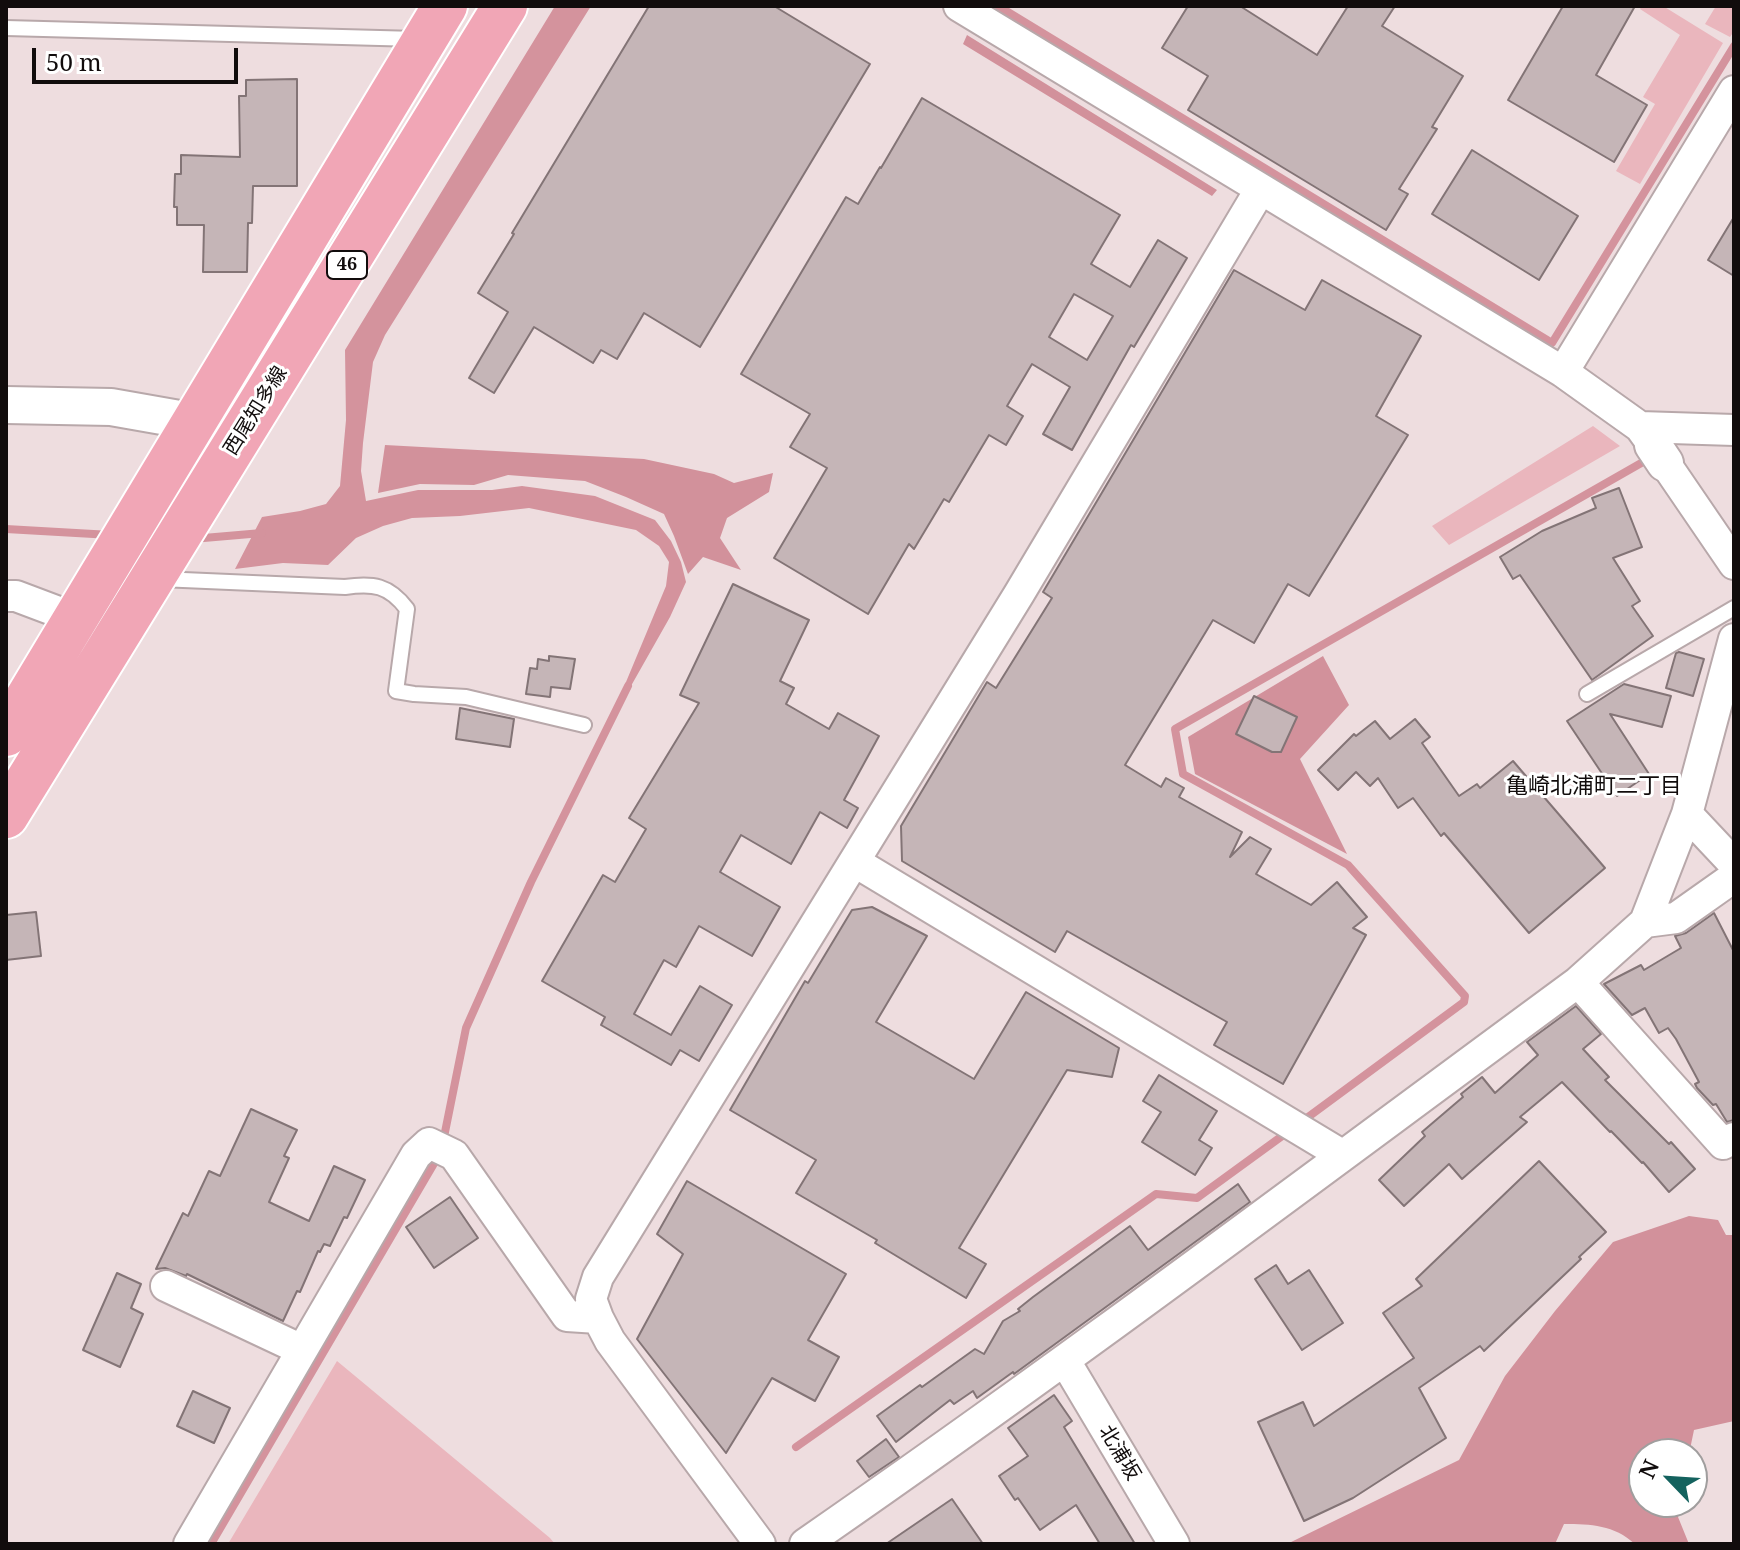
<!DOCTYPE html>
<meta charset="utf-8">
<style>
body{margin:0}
#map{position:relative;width:1740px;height:1550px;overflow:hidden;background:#eedddf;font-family:"Noto Serif",serif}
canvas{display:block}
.frame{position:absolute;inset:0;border:8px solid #110c0c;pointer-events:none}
.north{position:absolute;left:1628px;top:1438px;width:80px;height:80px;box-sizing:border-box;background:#fff;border:2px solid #a09e9e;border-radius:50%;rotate:295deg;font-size:22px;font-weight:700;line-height:32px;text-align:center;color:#110c0c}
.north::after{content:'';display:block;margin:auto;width:28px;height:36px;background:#14625e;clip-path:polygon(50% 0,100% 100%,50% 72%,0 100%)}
.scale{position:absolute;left:32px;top:48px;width:206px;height:36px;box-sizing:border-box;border:4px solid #110c0c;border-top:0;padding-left:10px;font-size:24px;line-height:28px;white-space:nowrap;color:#110c0c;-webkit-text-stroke:6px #fff;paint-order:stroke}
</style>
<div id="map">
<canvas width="1740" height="1550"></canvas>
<div class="frame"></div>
<div class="north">N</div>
<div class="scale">50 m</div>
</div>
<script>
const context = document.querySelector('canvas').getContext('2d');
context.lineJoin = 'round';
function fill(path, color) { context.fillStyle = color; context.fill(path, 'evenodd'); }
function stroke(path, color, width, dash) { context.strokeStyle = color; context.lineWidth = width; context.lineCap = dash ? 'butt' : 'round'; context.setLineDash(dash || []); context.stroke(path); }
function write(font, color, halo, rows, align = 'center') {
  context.font = font + ' "Noto Serif","Noto Sans JP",serif'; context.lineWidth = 6; context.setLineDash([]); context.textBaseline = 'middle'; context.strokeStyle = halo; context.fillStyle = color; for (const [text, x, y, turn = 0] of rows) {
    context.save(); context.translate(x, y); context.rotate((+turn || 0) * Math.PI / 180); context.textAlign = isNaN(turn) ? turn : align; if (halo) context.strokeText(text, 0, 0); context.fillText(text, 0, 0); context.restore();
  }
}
const green = new Path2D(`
 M1642 6H1663L1723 43 1640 184 1616 171 1655 104 1643 97 1680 35 1640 9Z
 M1716 6H1734V31L1730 37 1705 24Z
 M1593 426 1620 446 1449 545 1432 526Z
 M337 1361 550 1538 555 1544H228Z`);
const forest = new Path2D(`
 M967 35 1217 190 1212 196 963 44Z
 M385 445 644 459 714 474 734 483 773 473 769 492 727 518 720 538 741 570 703 557 688 574 674 536 664 514 626 497 585 481 508 475 474 485 420 484 378 493Z
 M1323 656 1349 705 1300 759 1347 854 1195 774 1188 737Z
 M1689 1216 1718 1220 1726 1235H1734V1421L1694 1430 1689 1454H1644V1502H1683L1678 1517 1689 1544H1635C1614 1525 1591 1524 1564 1524L1555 1544H1287L1459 1460 1505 1376 1555 1311 1613 1242Z`);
const water = new Path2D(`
 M555 6H591L385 335 373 362 363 443 361 471 366 501 418 490H492L522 486 595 496 655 520 671 541 681 562 686 582 670 617 627 693 621 694 666 586 669 562 659 546 636 530 529 508 460 516 412 518 383 526 356 538 328 565 283 563 235 569 262 517 300 511 326 504 340 486 346 420 345 350Z`);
const stream = new Path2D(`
 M998 6 1552 343 1734 46
 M6 529 111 535
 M192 539 262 533
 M1300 1123 1464 1002 1465 996 1348 865 1183 774 1175 729 1650 458
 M443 1142 466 1028 531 882 628 686
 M796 1447 1156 1194 1197 1198 1289 1131
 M211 1544 439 1155`);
const building = new Path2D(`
 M649 6H774L870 64 700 347 644 313 617 359 601 350 593 363 534 327 494 393 469 378 508 312 478 293 514 234 512 233Z
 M1188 6H1240L1317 55 1348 6H1395L1382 26 1463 76 1432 127 1437 129 1399 189 1408 194 1386 230 1188 110 1208 76 1162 48Z
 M1563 6H1635L1596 75 1647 105 1614 162 1508 100Z
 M297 79V186H253L252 223H248L247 272H203L204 225H177V207H174L175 174H181V155L240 157 239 96H246V80Z
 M922 98 1120 215 1091 264 1130 287 1158 240 1187 258 1134 347 1131 345 1072 450 1043 434 1070 387 1032 364 1007 406 1023 416 1006 445 989 435 949 502 944 499 914 549 909 544 868 614 774 558 827 468 790 447 810 414 741 374 846 197 858 204 880 167 881 168ZM1074 294 1113 316 1087 360 1049 337Z
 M1472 150 1578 216 1539 280 1432 214Z
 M1734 217V276L1708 260Z
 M1234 270 1305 310 1322 280 1421 336 1376 416 1408 435 1309 596 1288 584 1254 643 1213 620 1125 765 1161 787 1166 778 1184 788 1179 797 1242 832 1230 857 1250 837 1271 849 1256 874 1311 905 1337 882 1367 917 1353 928 1366 935 1283 1084 1214 1045 1227 1022 1067 931 1055 952 902 861 901 826 987 682 996 688 1052 598 1043 592Z
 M1619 488 1642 547 1613 558 1640 601 1632 606 1653 636 1592 680 1520 575 1513 579 1500 557 1542 531 1596 508 1592 498Z
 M733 584 809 620 780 681 794 688 786 704 829 729 838 713 879 736 844 800 858 808 847 828 820 812 791 864 741 835 720 872 780 907 752 956 699 926 676 967 664 960 634 1014 671 1035 700 986 732 1005 699 1061 680 1050 671 1065 601 1025 605 1017 542 981 603 875 615 882 646 829 629 818 699 703 680 695Z
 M1679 652 1704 659 1693 696 1666 688 1676 653Z
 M549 656 575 659 570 689 551 687 550 697 526 694 530 668 537 669 538 659 549 661Z
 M1624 684 1671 696 1662 727 1610 714 1649 774 1617 796 1567 721Z
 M1254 696 1297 717 1281 752H1272L1236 734Z
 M460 708 514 719 510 747 456 739Z
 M1415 719 1430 737 1422 743 1459 796 1477 784 1480 788 1513 761 1605 868 1529 933 1444 833 1441 836 1413 798 1398 808 1378 778 1370 786 1356 772 1338 790 1318 770 1354 734 1356 736 1375 721 1390 739Z
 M872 907 927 936 876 1022 974 1079 1026 992 1119 1048 1112 1077 1067 1070 959 1248 986 1264 966 1298 875 1243 877 1240 796 1193 816 1160 730 1110 805 981 808 983 852 910Z
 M36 912 41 956 6 960V915Z
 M1714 913 1734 952V1120L1727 1122 1716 1104 1713 1105 1697 1088 1695 1084 1699 1082 1676 1039 1668 1028 1659 1033 1645 1008 1632 1015 1604 984 1641 965 1644 970 1681 948 1675 936 1686 933Z
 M1576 1006 1601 1034 1583 1049 1609 1077 1605 1080 1669 1144 1671 1142 1695 1169 1669 1192 1643 1162 1642 1163 1611 1131 1610 1132 1562 1082 1520 1117 1527 1122 1462 1179 1449 1164 1404 1206 1379 1180 1425 1136 1422 1132 1463 1097 1461 1094 1482 1077 1495 1093 1538 1055 1527 1042Z
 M1159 1075 1217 1111 1199 1140 1212 1148 1195 1175 1142 1142 1161 1112 1143 1101Z
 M251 1109 297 1130 284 1156 289 1158 269 1202 309 1221 334 1166 365 1180 347 1218 344 1217 330 1246 324 1244 320 1252 318 1251 300 1292 297 1291 283 1321 187 1274 186 1276 165 1268 156 1269 183 1213 188 1216 209 1171 220 1176Z
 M1539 1161 1606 1232 1579 1257 1581 1259 1484 1351 1480 1346 1419 1388 1446 1438 1353 1498 1304 1521 1258 1422 1303 1402 1314 1426 1414 1358 1383 1313 1422 1286 1416 1279Z
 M687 1181 846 1274 808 1340 839 1357 815 1401 772 1378 726 1453 637 1339 683 1254 657 1234Z
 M1238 1184 1250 1202 1014 1374 1013 1372 977 1398 973 1391 954 1404 950 1400 896 1442 877 1416 920 1385 922 1387 975 1349 984 1354 1003 1321 1020 1311 1018 1309 1033 1297 1130 1226 1148 1250Z
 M450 1197 478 1238 434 1268 406 1227Z
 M1276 1265 1288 1284 1309 1270 1343 1323 1302 1350 1255 1279Z
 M117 1273 141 1284 131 1308 143 1314 120 1367 83 1350Z
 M193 1391 230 1408 214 1443 177 1426Z
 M1054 1395 1072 1421 1064 1427 1135 1544H1100L1076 1505 1040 1530 1018 1498 1015 1500 999 1476 1028 1456 1008 1428Z
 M886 1439 899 1457 869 1477 857 1461Z
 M952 1499 983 1544H886Z`);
const service = new Path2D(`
 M6 28 417 39
 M160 579 345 587C373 583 389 585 407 609L396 691 414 694 466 697 584 725
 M1587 694 1734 608`);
const minor = new Path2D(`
 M959 6 1563 372 1640 427 1653 445
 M1563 372 1734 91
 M1640 427 1734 430
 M1665 463 1734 564
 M6 596H16L77 619
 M1687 814 1734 864
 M855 862 1342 1155
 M1645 922 1676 918 1734 877
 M1578 982 1723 1144 1734 1138
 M166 1286 302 1350
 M1065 1361 1174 1544
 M189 1544 416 1155 429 1143 454 1155 567 1316 598 1318
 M760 1544 610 1341 598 1318 591 1299 598 1277 1019 594 1260 190
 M805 1544C1067 1363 1321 1171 1578 982L1645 922 1687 814 1734 639`);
const tertiary = new Path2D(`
 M6 405 111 407 219 426
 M1653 445 1665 463`);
const primary = new Path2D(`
 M6 734 445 6
 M6 816 505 6`);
const shields = [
 [347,265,40]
];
const shieldNames = [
 ["46",347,265]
];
const streetNames = [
 ["西尾知多線",256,411,-58],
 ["北浦坂",1119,1453,59]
];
const neighbourhoodNames = [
 ["亀崎北浦町二丁目",1594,787]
];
fill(green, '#eab6bd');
fill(forest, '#d2919b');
fill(water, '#d4939d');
stroke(stream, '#d4939d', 8);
fill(building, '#c5b5b7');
stroke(building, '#837476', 2);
stroke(service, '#b8a8aa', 18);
stroke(minor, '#b8a8aa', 34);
stroke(tertiary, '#b8a8aa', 40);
stroke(primary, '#fff', 48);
stroke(service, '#fff', 14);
stroke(minor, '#fff', 30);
stroke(tertiary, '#fff', 36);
stroke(primary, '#f1a6b6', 44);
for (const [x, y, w] of shields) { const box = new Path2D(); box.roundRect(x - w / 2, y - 14, w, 28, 6); context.fillStyle = '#fff'; context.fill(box); stroke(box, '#110c0c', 2); }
write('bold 18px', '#110c0c', null, shieldNames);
write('20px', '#110c0c', '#fff', streetNames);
write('22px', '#110c0c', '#fff', neighbourhoodNames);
</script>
